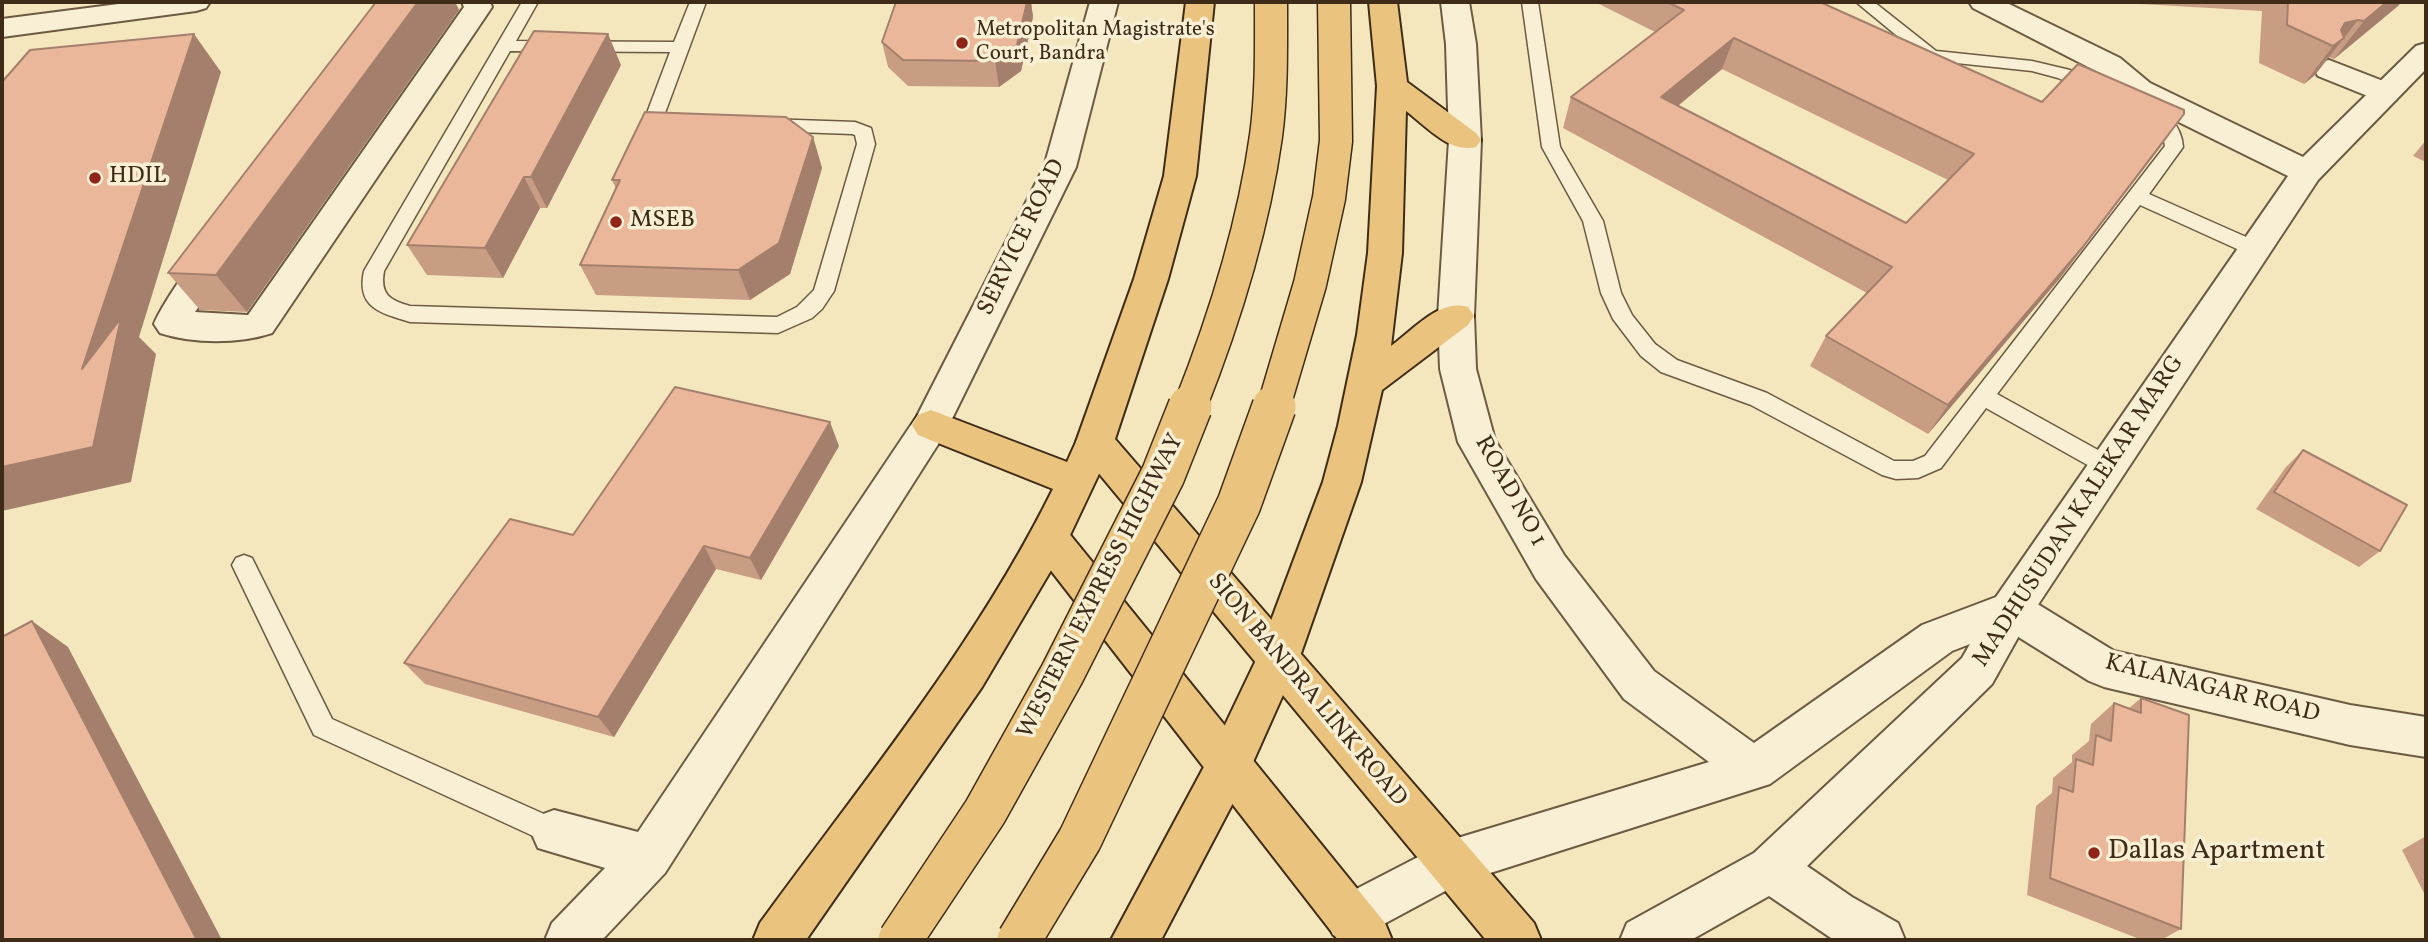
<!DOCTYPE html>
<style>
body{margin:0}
#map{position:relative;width:2428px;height:942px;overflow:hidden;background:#f4e7be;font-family:Vollkorn,serif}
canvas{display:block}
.frame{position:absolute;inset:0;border:4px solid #3f2c18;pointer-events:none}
</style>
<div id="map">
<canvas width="2428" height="942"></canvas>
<div class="frame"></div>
</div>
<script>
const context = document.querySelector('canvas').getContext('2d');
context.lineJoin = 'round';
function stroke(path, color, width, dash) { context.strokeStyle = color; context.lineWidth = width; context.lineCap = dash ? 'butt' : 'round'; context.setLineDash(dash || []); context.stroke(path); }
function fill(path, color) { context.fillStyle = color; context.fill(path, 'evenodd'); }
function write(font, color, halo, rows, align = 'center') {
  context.font = font + ' Vollkorn,serif'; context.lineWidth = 7; context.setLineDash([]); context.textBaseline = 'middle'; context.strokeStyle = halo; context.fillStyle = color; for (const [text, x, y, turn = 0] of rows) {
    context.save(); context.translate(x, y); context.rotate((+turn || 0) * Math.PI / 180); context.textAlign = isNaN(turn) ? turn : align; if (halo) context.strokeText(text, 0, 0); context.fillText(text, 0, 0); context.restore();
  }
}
const service = new Path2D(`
 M522 2H538L516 41 674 42 690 2H706L665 113 668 116 687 119 690 123C681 134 663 127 651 123L647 113 670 52 510 51 384 271C380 294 389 300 410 306L777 317 797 307 814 290 857 144 855 135 852 134 768 131 759 125 768 119 855 122 871 128 875 144 834 291 822 309 812 318 778 333 410 322C381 313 356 308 364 271Z
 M1522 2H1538L1560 147 1603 221 1621 293 1632 315 1655 344 1677 360 1767 393 1894 461H1913L1925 456 2165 146C2163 128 2151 126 2141 113L2144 109C2165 103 2182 128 2183 147L2149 194 2262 244 2265 249 2262 254H2248L2140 205 1997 394 2116 460 2119 466 2116 472 2108 475 2100 472 1986 408 1941 468 1918 478 1896 479 1882 475 1751 405 1661 372 1641 356 1613 319 1601 293 1583 221 1542 147Z
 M1856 2H1874L1936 51 2032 61 2070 70 2099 84 2102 88 2093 94 2058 78 2032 71 1909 58 1906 54 1913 49Z
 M244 555 252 558 332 719 564 823 568 832 564 841 554 845 544 841 314 735 232 565 236 558Z`);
const minor = new Path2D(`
 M462 2H490L492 7 272 333C239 344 194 344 160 333L154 324C160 309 197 250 211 244 218 240 224 242 232 245L237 253 195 312 248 315 464 7Z
 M1090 2H1118L1076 167 944 435 665 873 602 940H545L552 923 605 868 538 848 531 832 538 816 554 810 638 832 917 416 1044 167Z
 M2329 60 2396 86 2400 93 2396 100 2385 103 2318 76 2314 69 2318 62Z
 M2011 592 2026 597 2114 651 2350 705 2426 717V757L2350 745 2104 687 2089 681 1996 623 1990 610 1996 597Z`);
const tertiary = new Path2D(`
 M134 2H210L206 8 196 11 2 37V19Z
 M1441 2H1469L1476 44 1481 140 1474 316 1476 369 1495 440 1564 555 1654 671 1754 743 1922 625 1996 597 2288 176 2128 97 2098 72 1973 8 1969 2H2005L2120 58 2150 83 2303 157 2416 46 2426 43V69L2318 180 2026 623 1992 684 1807 866 1852 897 1898 923 1905 940H1834L1769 896 1691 940H1620L1627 923 1754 853 1962 658 1970 644 1952 651 1770 784 1462 882 1354 940 1333 935 1326 918 1333 901 1451 840 1709 762 1624 699 1536 579 1458 442 1440 369 1438 316 1449 140 1446 44Z`);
const primary = new Path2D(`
 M1095 427 1108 431 1534 923 1541 940H1486L1082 453 1076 442 1082 431Z
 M1049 521 1063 526 1385 923 1392 940H1338L1035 550 1029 538 1035 526Z`);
const motorway = new Path2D(`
 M1186 2H1214L1196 176 1168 279 1114 442 1063 550 982 687 806 940H753L760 923C862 783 976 645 1053 489L918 435 912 425 918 415 931 410 1067 462 1076 442 1134 279 1164 176Z
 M1369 2H1397L1407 82 1476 133 1481 140 1476 147C1450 154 1426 126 1406 111L1402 253 1391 346C1413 330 1440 298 1468 307L1474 316 1468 325 1382 390 1361 482 1299 659 1245 780 1161 940H1111L1213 750 1257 658 1323 482 1338 426 1357 335 1368 253 1377 86Z`);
const motorwayBridgeFar1 = new Path2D(`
 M1189 409C1224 321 1253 229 1266 136 1272 91 1271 47 1271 2
 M1273 409 1310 284 1329 198 1336 141 1334 2`);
const motorwayBridge = new Path2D(`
 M900 940 985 812 1062 674 1163 475 1190 407
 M1019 940 1080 839 1239 504 1274 407`);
const wall = new Path2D(`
 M376 2H455L459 10 247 312 200 310 168 273Z
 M896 2H1031L1033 17 1021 71 999 87 908 86 888 67 882 42Z
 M1595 2H1820L2042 102 2162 145 2060 278 1928 434 1810 366 1826 336 1867 293 1563 128 1571 97 1655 32ZM1722 69 1948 180 1906 223 1678 106Z
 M2106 2H2401L2398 6 2334 59 2328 57 2315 75 2304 84 2259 63 2262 11Z
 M621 65 547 208H540L503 278 427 275 407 245Z
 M813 137 822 168 790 274 750 300 596 295 580 265 616 189 612 180Z
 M2426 140V162L2413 156Z
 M839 446 761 580 716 569 614 737 425 684 404 663 573 535Z
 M2303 450 2380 551 2359 567 2256 509 2286 467Z
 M2141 698 2181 929 2161 940H2142L2027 895 2036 806 2052 793 2053 778 2072 762V755L2089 741 2091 724 2114 703 2128 709Z
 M2426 836V897L2402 850Z`);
const shadedWall = new Path2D(`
 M418 2H455L459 10 247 312 216 275Z
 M1027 2H1031L1033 17 1021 71 999 87 995 61Z
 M2387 2H2401L2398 6 2334 59 2364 21Z
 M2358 20 2315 75 2304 84 2333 46 2345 23Z
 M194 34 221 72 139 337 156 354 131 482 2 511V467L82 369Z
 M608 34 621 65 547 208 531 177Z
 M1734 38 1722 69 1651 128 1661 97Z
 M2184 114 2162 145 2060 278 1928 434 1948 405Z
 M813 137 822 168 790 274 750 300 738 270Z
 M524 177 540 208 503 278 485 248Z
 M830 422 839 446 761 580 750 558Z
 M704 546 716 569 614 737 598 717Z
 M32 621 68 647 222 940H197Z`);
const building = new Path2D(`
 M376 2H418L216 275 168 273Z
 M896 2H1027L1017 45 995 61 903 60 882 42Z
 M1667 2H1820L2042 102 2078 64 2184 110V114L2082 248 1948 405 1826 336 1892 267 1571 97 1684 10ZM1734 38 1974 154 1906 223 1661 97Z
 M2288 2H2387L2364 21 2358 20 2345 23 2341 30 2344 38 2333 46 2287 25Z
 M534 31 608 34 531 177H524L485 248 407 245Z
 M194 34 82 369 121 318 93 447 2 467V82L30 50Z
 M645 112 786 117 813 137 779 243 738 270 580 265 620 180H612Z
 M675 387 830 422 750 558 704 546 598 717 404 663 510 519 573 535Z
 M2303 450 2407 505 2380 551 2274 492Z
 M32 621 197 940H2V637Z
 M2141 698 2189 715 2181 929 2050 878 2059 787 2073 792 2076 759 2093 765 2096 735 2111 741 2114 703 2141 713Z`);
const markers = [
 [962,43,7,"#8f2418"],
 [95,178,7,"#8f2418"],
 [616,222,7,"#8f2418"],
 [2094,853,7,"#8f2418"]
];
const farPoinames = [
 ["Metropolitan Magistrate's",976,31],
 ["Court, Bandra",976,55]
];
const poiNames = [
 ["HDIL",109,178],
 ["MSEB",630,222]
];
const streetNames = [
 ["SERVICE ROAD",1023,238,-64],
 ["ROAD NO 1",1509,492,61],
 ["MADHUSUDAN KALEKAR MARG",2080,512,-57],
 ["WESTERN EXPRESS HIGHWAY",1102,587,-63],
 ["KALANAGAR ROAD",2212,690,14],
 ["SION BANDRA LINK ROAD",1306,691,50]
];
const nearPoinames = [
 ["Dallas Apartment",2108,853]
];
stroke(service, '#6c5b42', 3);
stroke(minor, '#6c5b42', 4);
stroke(tertiary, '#6c5b42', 4);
stroke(primary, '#3f2c18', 4);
stroke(motorway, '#3f2c18', 4);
fill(service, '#f8efd5');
fill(minor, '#f8efd5');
fill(tertiary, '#f8efd5');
fill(primary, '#eac47f');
fill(motorway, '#eac47f');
stroke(motorwayBridgeFar1, '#3f2c18', 35, []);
stroke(motorwayBridge, '#3f2c18', 46, []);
stroke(motorwayBridgeFar1, '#eac47f', 32);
stroke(motorwayBridge, '#eac47f', 43);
fill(wall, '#c99d84');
fill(shadedWall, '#a4806c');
fill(building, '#eab79a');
stroke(building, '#a4806c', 2);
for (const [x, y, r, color] of markers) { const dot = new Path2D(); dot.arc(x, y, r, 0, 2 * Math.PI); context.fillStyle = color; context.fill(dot); stroke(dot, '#f8efd5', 2.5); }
write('21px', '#3f2c18', '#f8efd5', farPoinames, 'left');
write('24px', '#3f2c18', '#f8efd5', poiNames, 'left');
write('24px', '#3f2c18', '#f8efd5', streetNames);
write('28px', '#3f2c18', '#f8efd5', nearPoinames, 'left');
</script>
